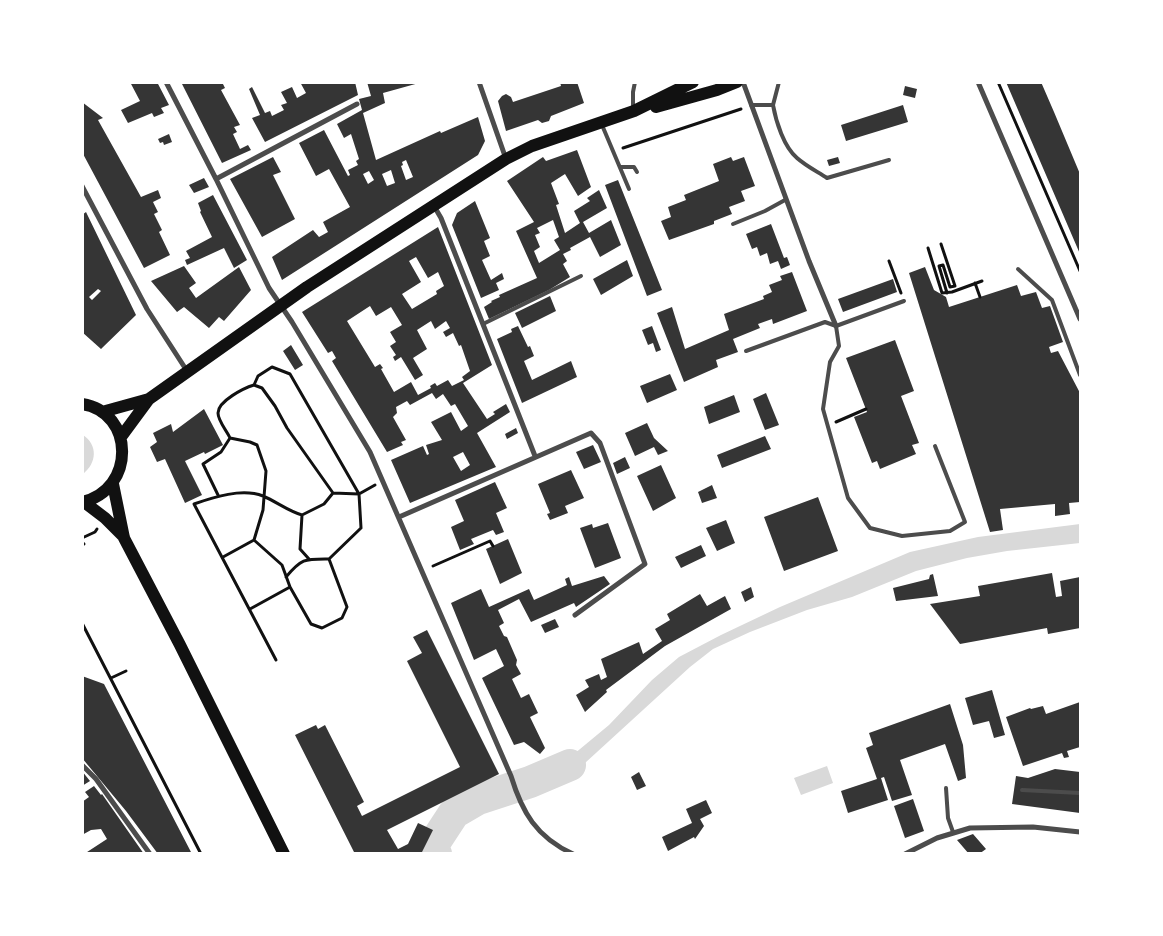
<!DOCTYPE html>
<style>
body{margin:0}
#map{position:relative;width:1163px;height:936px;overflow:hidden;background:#fff;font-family:Figtree,sans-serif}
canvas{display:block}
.frame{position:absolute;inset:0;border:84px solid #fff;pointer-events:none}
</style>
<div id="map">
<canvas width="1163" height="936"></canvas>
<div class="frame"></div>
</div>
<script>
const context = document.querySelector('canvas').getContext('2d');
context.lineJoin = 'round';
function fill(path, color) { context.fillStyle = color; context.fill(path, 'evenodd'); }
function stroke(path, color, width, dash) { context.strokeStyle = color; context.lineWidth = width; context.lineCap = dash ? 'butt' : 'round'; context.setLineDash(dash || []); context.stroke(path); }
const water = new Path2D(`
 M83 435C98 445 97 463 83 474Z
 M1080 524V543L1007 551 967 558 916 571 852 597 807 610 750 632 713 649 690 667 585 763 561 778 532 791 526 777 574 754 609 725 652 680 679 657 721 635 780 607 910 552 978 537Z
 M827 766 833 783 801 795 794 778Z
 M505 783 509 796 474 808 462 818 442 850 444 853H423L445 809 487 788Z`);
const river = new Path2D(`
 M436 854 433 848 435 842 454 813 478 799 530 782 570 765`);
const building = new Path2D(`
 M130 82H157L169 105 161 108 164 113 154 117 152 113 128 123 121 110 140 101Z
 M181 82H222L225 88 221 90 240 125 234 127 237 132 233 134 240 149 248 145 251 150 222 163Z
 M300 82H355L358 95 265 142 252 118 260 115 249 89 252 87 265 113 270 111 272 116 284 110 281 105 287 103 281 92 292 87 297 98 306 93Z
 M367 82 419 83 383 93 385 103 363 113 376 160 440 131 441 133 478 117 485 141 478 155 282 280 272 257 313 230 319 237 328 232 323 222 350 207 329 169 316 176 299 143 324 130 348 176 350 175 348 170 358 165 356 161 359 159 351 134 344 138 337 124 362 110 359 99 371 96ZM406 160 413 177 406 180 401 166 403 165 402 162ZM391 170 395 183 387 186 382 174ZM369 171 374 180 368 184 363 174Z
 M560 82H577L584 103 551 116 549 121 542 123 538 120 506 131 498 101 502 96 506 94 511 97 513 102 561 86Z
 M1006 82H1041L1054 112 1080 174V254Z
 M905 86 917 89 915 98 903 95Z
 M82 102 103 118 98 120 141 197 158 190 161 198 153 202 158 212 154 214 162 230 159 232 170 255 144 268 82 152Z
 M903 105 908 122 846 141 841 125Z
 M169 134 172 142 164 145 163 142 160 143 158 139Z
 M577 150 591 187 578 196 565 174 551 183 559 204 556 205 565 233 580 223 574 211 590 201 587 198 599 190 607 208 583 222 589 233 611 220 621 245 600 257 590 237 570 248 571 250 563 254 567 261 563 264 570 277 549 290 489 319 484 307 492 302 491 301 500 297 499 295 537 278 516 231 534 222 507 181 543 157 546 161ZM553 220 559 237 554 240 560 250 539 263 534 251 540 247 535 235 540 233 537 228Z
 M273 157 281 172 273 175 295 219 262 237 230 179Z
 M731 157 733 161 744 157 755 186 741 191 745 201 729 207 732 214 714 221V224L669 240 661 221 671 217 668 207 686 200 684 195 719 181 713 164Z
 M838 157 840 163 829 166 827 160Z
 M204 178 209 187 194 193 189 185Z
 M618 180 662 290 647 296 605 185Z
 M213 195 247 260 234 268 224 248 187 265 185 260 190 258 186 251 212 237 200 212 201 211 198 203Z
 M475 201 490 238 484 241 490 256 482 260 491 280 502 273 504 279 496 283 499 290 481 298 452 225 457 213Z
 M86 212 136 315 101 349 82 332V215ZM98 289 101 291 92 300 89 297Z
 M771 224 784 258 787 257 790 265 781 269 778 261 770 264 767 253 760 256 757 247 752 249 746 234Z
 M438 227 492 365 463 383 487 419 495 414 493 412 506 404 510 412 477 433 496 467 410 503 391 460 423 446 427 455 429 454 426 445 442 440 431 422 451 412 461 431 468 426 455 404 451 406 443 394 436 399 432 393 410 405 407 401 396 407 397 413 393 417 406 440 401 442 403 445 387 452 332 361 336 358 332 351 328 353 302 312ZM416 257 428 278 438 272 444 286 436 291 437 294 412 309 402 294 421 282 409 261ZM370 306 376 316 391 307 402 325 390 332 396 342 390 346 396 355 393 357 395 361 401 357 415 380 423 375 413 358 427 349 417 330 431 321 435 329 446 321 450 328 443 332 446 337 453 333 459 346 461 345 470 371 462 377 464 380 452 386 448 380 437 386 435 383 430 386 431 388 418 395 411 382 394 392 381 369 383 368 380 364 375 367 347 321ZM463 452 470 465 461 471 453 457Z
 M627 260 633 276 601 295 593 279Z
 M184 266 196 283 189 288 196 298 239 267 251 290 224 321 219 317 209 328 184 307 177 312 151 281Z
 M925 267 934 290 946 297 949 307 1017 285 1021 296 1036 292 1042 308 1050 306 1063 342 1049 347 1051 353 1058 351 1080 393V502L1069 503 1070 514 1055 516V504L1000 509 1003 530 990 532 909 273Z
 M792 272 807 311 773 324 772 319 758 324 760 328 733 339 738 352 716 360 718 367 684 382 657 313 672 307 685 349 729 330 724 314 764 299 763 296 772 292 769 285 782 280 780 276Z
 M893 279 897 292 843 312 838 299Z
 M550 296 556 311 522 328 515 313Z
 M518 326 528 347 530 346 534 356 524 361 532 380 571 361 577 377 522 403 497 339 512 332 511 329Z
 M652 326 661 350 656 352 653 343 648 345 642 330Z
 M895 340 914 391 901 396 919 443 912 445 916 454 880 469 877 461 872 463 854 417 867 412 846 358Z
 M291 345 303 365 295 370 283 351Z
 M670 374 677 390 647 403 640 386Z
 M766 393 779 425 765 430 753 399Z
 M734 395 740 412 709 424 704 407Z
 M204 409 223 445 205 454 204 452 185 461 202 495 185 503 165 459 157 462 150 447 157 442 153 433 171 424 173 432Z
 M647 423 654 438 668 451 658 455 654 447 635 456 625 433Z
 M516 428 518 433 507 439 505 434Z
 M765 436 771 449 722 468 717 455Z
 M593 445 601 462 584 469 576 452Z
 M625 457 630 468 617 474 613 463Z
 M661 465 676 498 653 511 637 476Z
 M571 470 584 498 565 506 568 513 550 520 547 514 550 513 538 484Z
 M495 482 507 508 496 513 504 532 496 535 493 530 471 539 474 544 460 550 451 527 464 521 455 500Z
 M712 485 717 498 702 503 698 492Z
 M818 497 838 551 784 571 764 517Z
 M726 520 735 543 717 551 706 528Z
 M608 523 621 558 595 568 580 528 592 524 593 528Z
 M508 539 522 573 500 584 486 549Z
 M701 545 706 556 681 568 675 557Z
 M1052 573 1056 597 1062 596 1060 581 1080 577V628L1048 634 1047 628 960 644 930 604 980 596 978 586Z
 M933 574 938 596 896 601 893 588 929 579 930 575Z
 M604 576 610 584 576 607 574 603 531 622 519 599 498 610 504 623 499 626 504 636 507 637 517 660 516 665 521 674 512 679 521 698 529 694 538 713 530 717 545 748 540 754 524 742 514 745 482 678 504 666 496 649 474 660 451 603 481 589 489 607 529 589 534 600 567 585 565 579 569 577 572 586Z
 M751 587 754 597 745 602 741 592Z
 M700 594 707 606 725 596 731 609 665 646 606 690 607 692 585 712 576 695 589 687 585 680 599 674 601 680 607 677 601 659 639 642 643 654 662 641 655 629 670 620 667 614Z
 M555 619 559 627 545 633 541 625Z
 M427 630 499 774 387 830 398 849 408 844 418 823 433 830 421 854H355L295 735 316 725 318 729 325 725 364 802 357 806 362 816 460 767 407 661 422 653 413 637Z
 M82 676 104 684 192 854H158L126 811 82 758Z
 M992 690 1005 735 994 738 989 721 973 725 965 698Z
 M1080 702V747L1067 751 1069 757 1064 758 1062 753 1023 766 1006 717 1030 708 1031 709 1043 706 1046 714Z
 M950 704 963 745 966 778 958 781 945 744 900 760 912 795 892 801 884 777 881 778 888 800 848 813 841 791 877 779 866 748 873 745 869 733Z
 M1055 769 1080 772V813L1012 804 1016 776 1028 778Z
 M82 771 90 781 82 786Z
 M639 772 646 786 637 790 631 777Z
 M94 786 101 795 102 794 144 854H84L107 839 101 829 91 830 82 835V802L89 797 85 792Z
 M913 799 924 831 905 838 894 806Z
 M706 800 712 813 700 819 704 826 695 839 694 837 668 851 662 837 692 823 686 809Z
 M973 834 986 849 979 854H969L957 840Z`);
const path = new Path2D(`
 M998 82 1080 271
 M623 148 741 109
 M941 244 955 286
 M928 248 942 293 952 292 982 281
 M889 261 901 293
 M975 283 980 297
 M947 293 939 266 943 265 950 287 955 286
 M254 385 258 376 272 367 290 374 359 494 375 485
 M836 422 866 409
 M218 495 203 464 221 452 230 438
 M302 515 300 549 309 559
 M82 538 95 532 97 529
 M82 542 84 544
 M223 557 254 540
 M433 566 490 541 493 546
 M286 577C302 558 305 559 329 559L361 528 359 494 333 493 287 428 275 406 262 388 254 385C244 388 218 401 218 413 218 421 227 431 230 438L250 442 257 445 266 471 263 510 254 540 282 565 290 587 311 624 322 628 342 618 347 607 329 559
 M250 609 290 587
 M82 623 201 854
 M276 660 194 504C214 497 242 488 263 496 277 502 288 511 302 515L324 504 333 493
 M111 678 126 671`);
const service = new Path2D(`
 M751 105H773L779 82
 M773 105C776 122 784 147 797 158 806 166 818 172 827 178L889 160
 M633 107V92L635 82
 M602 125 629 189
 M621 167H634L637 172
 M733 224 765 211 785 200
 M1018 269 1052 300 1080 375
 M483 324 581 276
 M836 326 839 346 830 362 823 409 848 498 870 528 902 536 950 531 965 522 935 446
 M746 351 825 322 836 326 904 301
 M946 788 948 818 953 832
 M1022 790 1080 793`);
const minor = new Path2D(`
 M166 82 216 179 269 288 292 322 370 452 511 776C522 812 536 837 573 854
 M479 82 506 159
 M743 82 809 261 836 326
 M978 82 1080 319
 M216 179 357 104
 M82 186 147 309 187 371
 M434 206 441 218 535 456
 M399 517 591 433 600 443 645 564 575 615
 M82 765 96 779 150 854
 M905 854 937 838 970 828 1033 827 1080 832`);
const primary = new Path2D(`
 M656 107 717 90 737 82
 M82 404C135 412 136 490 82 502
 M102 412 149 399 307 287 506 159 532 146 634 111 693 82
 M121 437 149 399
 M113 484 124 538 180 645 284 854
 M84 502 105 518 124 537`);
fill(water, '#d9d9d9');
stroke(river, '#d9d9d9', 32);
fill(building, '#353535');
stroke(path, '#111', 3);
stroke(service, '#4c4c4c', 4);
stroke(minor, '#4c4c4c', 5);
stroke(primary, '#111', 12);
</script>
